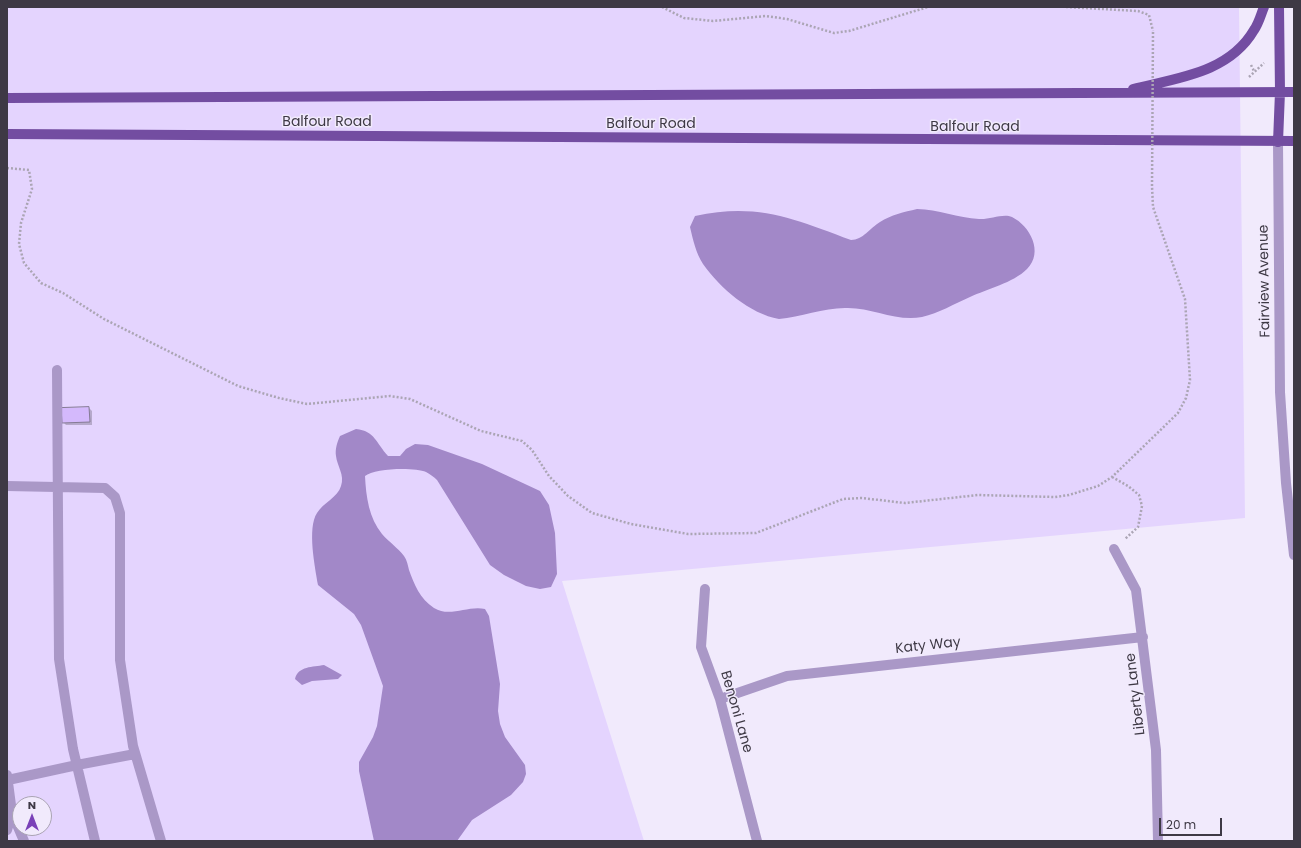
<!DOCTYPE html>
<style>
body{margin:0}
#map{position:relative;width:1301px;height:848px;overflow:hidden;background:#f1eafc;font-family:Poppins,sans-serif}
canvas{display:block}
.frame{position:absolute;inset:0;border:8px solid #3e3945;pointer-events:none}
.north{position:absolute;left:12px;top:796px;width:40px;height:40px;box-sizing:border-box;background:#f1eafc;border:1px solid #a9a3b3;border-radius:50%;rotate:0deg;font-size:11px;font-weight:700;line-height:16px;text-align:center;color:#3e3945}
.north::after{content:'';display:block;margin:auto;width:14px;height:18px;background:#7a41b8;clip-path:polygon(50% 0,100% 100%,50% 72%,0 100%)}
.scale{position:absolute;left:1159px;top:818px;width:63px;height:18px;box-sizing:border-box;border:2px solid #3e3945;border-top:0;padding-left:5px;font-size:12px;line-height:14px;white-space:nowrap;color:#3e3945;-webkit-text-stroke:3px #f1eafc;paint-order:stroke}
</style>
<div id="map">
<canvas width="1301" height="848"></canvas>
<div class="frame"></div>
<div class="north">N</div>
<div class="scale">20 m</div>
</div>
<script>
const context = document.querySelector('canvas').getContext('2d');
context.lineJoin = 'round';
function fill(path, color) { context.fillStyle = color; context.fill(path, 'evenodd'); }
function stroke(path, color, width, dash) { context.strokeStyle = color; context.lineWidth = width; context.lineCap = dash ? 'butt' : 'round'; context.setLineDash(dash || []); context.stroke(path); }
function write(font, color, halo, rows, align = 'center') {
  context.font = font + ' Poppins,sans-serif'; context.lineWidth = 3; context.setLineDash([]); context.textBaseline = 'middle'; context.strokeStyle = halo; context.fillStyle = color; for (const [text, x, y, turn = 0] of rows) {
    context.save(); context.translate(x, y); context.rotate((+turn || 0) * Math.PI / 180); context.textAlign = isNaN(turn) ? turn : align; if (halo) context.strokeText(text, 0, 0); context.fillText(text, 0, 0); context.restore();
  }
}
const green = new Path2D(`
 M7 7H1239L1245 518 562 581 644 841H7ZM20 804H44V828H20Z`);
const water = new Path2D(`
 M917 209C938 209 958 218 979 219 989 220 1003 213 1012 217 1030 226 1044 252 1027 269 1013 283 987 289 970 297 954 304 939 313 922 317 897 322 873 308 848 308 826 307 801 317 779 319 750 314 720 288 703 264 696 253 693 240 690 227L695 216C757 202 795 219 851 240 863 240 870 228 880 222 891 215 904 212 917 209Z
 M356 429C375 431 376 443 388 456H400L406 449 415 444 428 445 482 464 540 491 549 505 555 533 557 574 551 587 540 589 526 586 504 575 490 565 437 480C434 477 430 474 426 472 415 467 374 468 365 476 366 497 369 518 382 534 389 542 398 548 404 556 407 560 408 566 409 570 414 584 420 599 434 608 450 618 468 605 485 609L489 616 500 684 498 711 500 724 505 737 525 765 526 774 523 782 511 795 472 820 457 841H374L359 771V762L373 737 377 726 383 686 361 625 354 614 318 585C315 567 307 528 317 513 323 503 338 497 341 486 345 475 337 466 336 456 335 449 337 443 340 436Z
 M324 665 342 675 338 679 312 681 302 685 295 679C298 666 313 667 324 665Z`);
const shadow = new Path2D(`
 M89 408 92 411V425H66L63 422Z`);
const building = new Path2D(`
 M89 407 90 422 62 423 61 408Z`);
const path = new Path2D(`
 M662 7 684 18 713 21 766 16 787 19 834 33 849 31 928 7
 M1066 7 1138 11 1149 15 1153 31
 M1251 65 1254 71
 M1249 77 1264 63
 M7 168 29 170 32 189 21 223 19 244 24 263 41 283 63 293 104 319 238 386 279 398 307 404 390 396 410 399 481 431 522 441 532 450 549 476 568 496 592 513 631 524 688 534 756 533 843 499 862 498 905 503 978 495 1055 497 1069 495 1098 486 1112 477 1178 413 1186 398 1190 380 1185 299 1153 207 1152 186
 M1112 477 1128 486 1139 495 1142 506 1138 527 1125 539`);
const minor = new Path2D(`
 M1278 142 1280 392 1286 483 1294 555
 M57 370 59 659 73 749 95 841
 M7 486 105 488 115 497 120 513V660L133 746 161 841
 M1114 549 1136 590 1156 750 1158 841
 M705 589 701 647 720 699 757 841
 M720 699 787 676 1143 637
 M7 775 12 813 24 841
 M8 780 77 765 135 754
 M7 830 12 813`);
const major = new Path2D(`
 M1133 89C1177 78 1229 73 1254 30 1259 23 1261 14 1264 7
 M7 98 1294 92
 M7 134 1294 141
 M1278 142 1280 92 1279 7`);
const pathBridge = new Path2D(`
 M1152 186 1153 31`);
const streetNames = [
 ["Balfour Road",327,122],
 ["Balfour Road",651,124],
 ["Balfour Road",975,127],
 ["Fairview Avenue",1265,281,-91],
 ["Katy Way",928,646,-6],
 ["Liberty Lane",1136,694,-97],
 ["Benoni Lane",736,712,74]
];
fill(green, '#e4d4fe');
fill(water, '#a288c8');
fill(shadow, '#0003');
fill(building, '#d4b9fc');
stroke(building, '#857b95', 1);
stroke(path, '#aba5b4', 2.5, [2, 2]);
stroke(minor, '#aa98c7', 10);
stroke(major, '#734da1', 10);
stroke(pathBridge, '#aba5b4', 2.5, [2, 2]);
write('14px', '#3e3945', '#f1eafc', streetNames);
</script>
